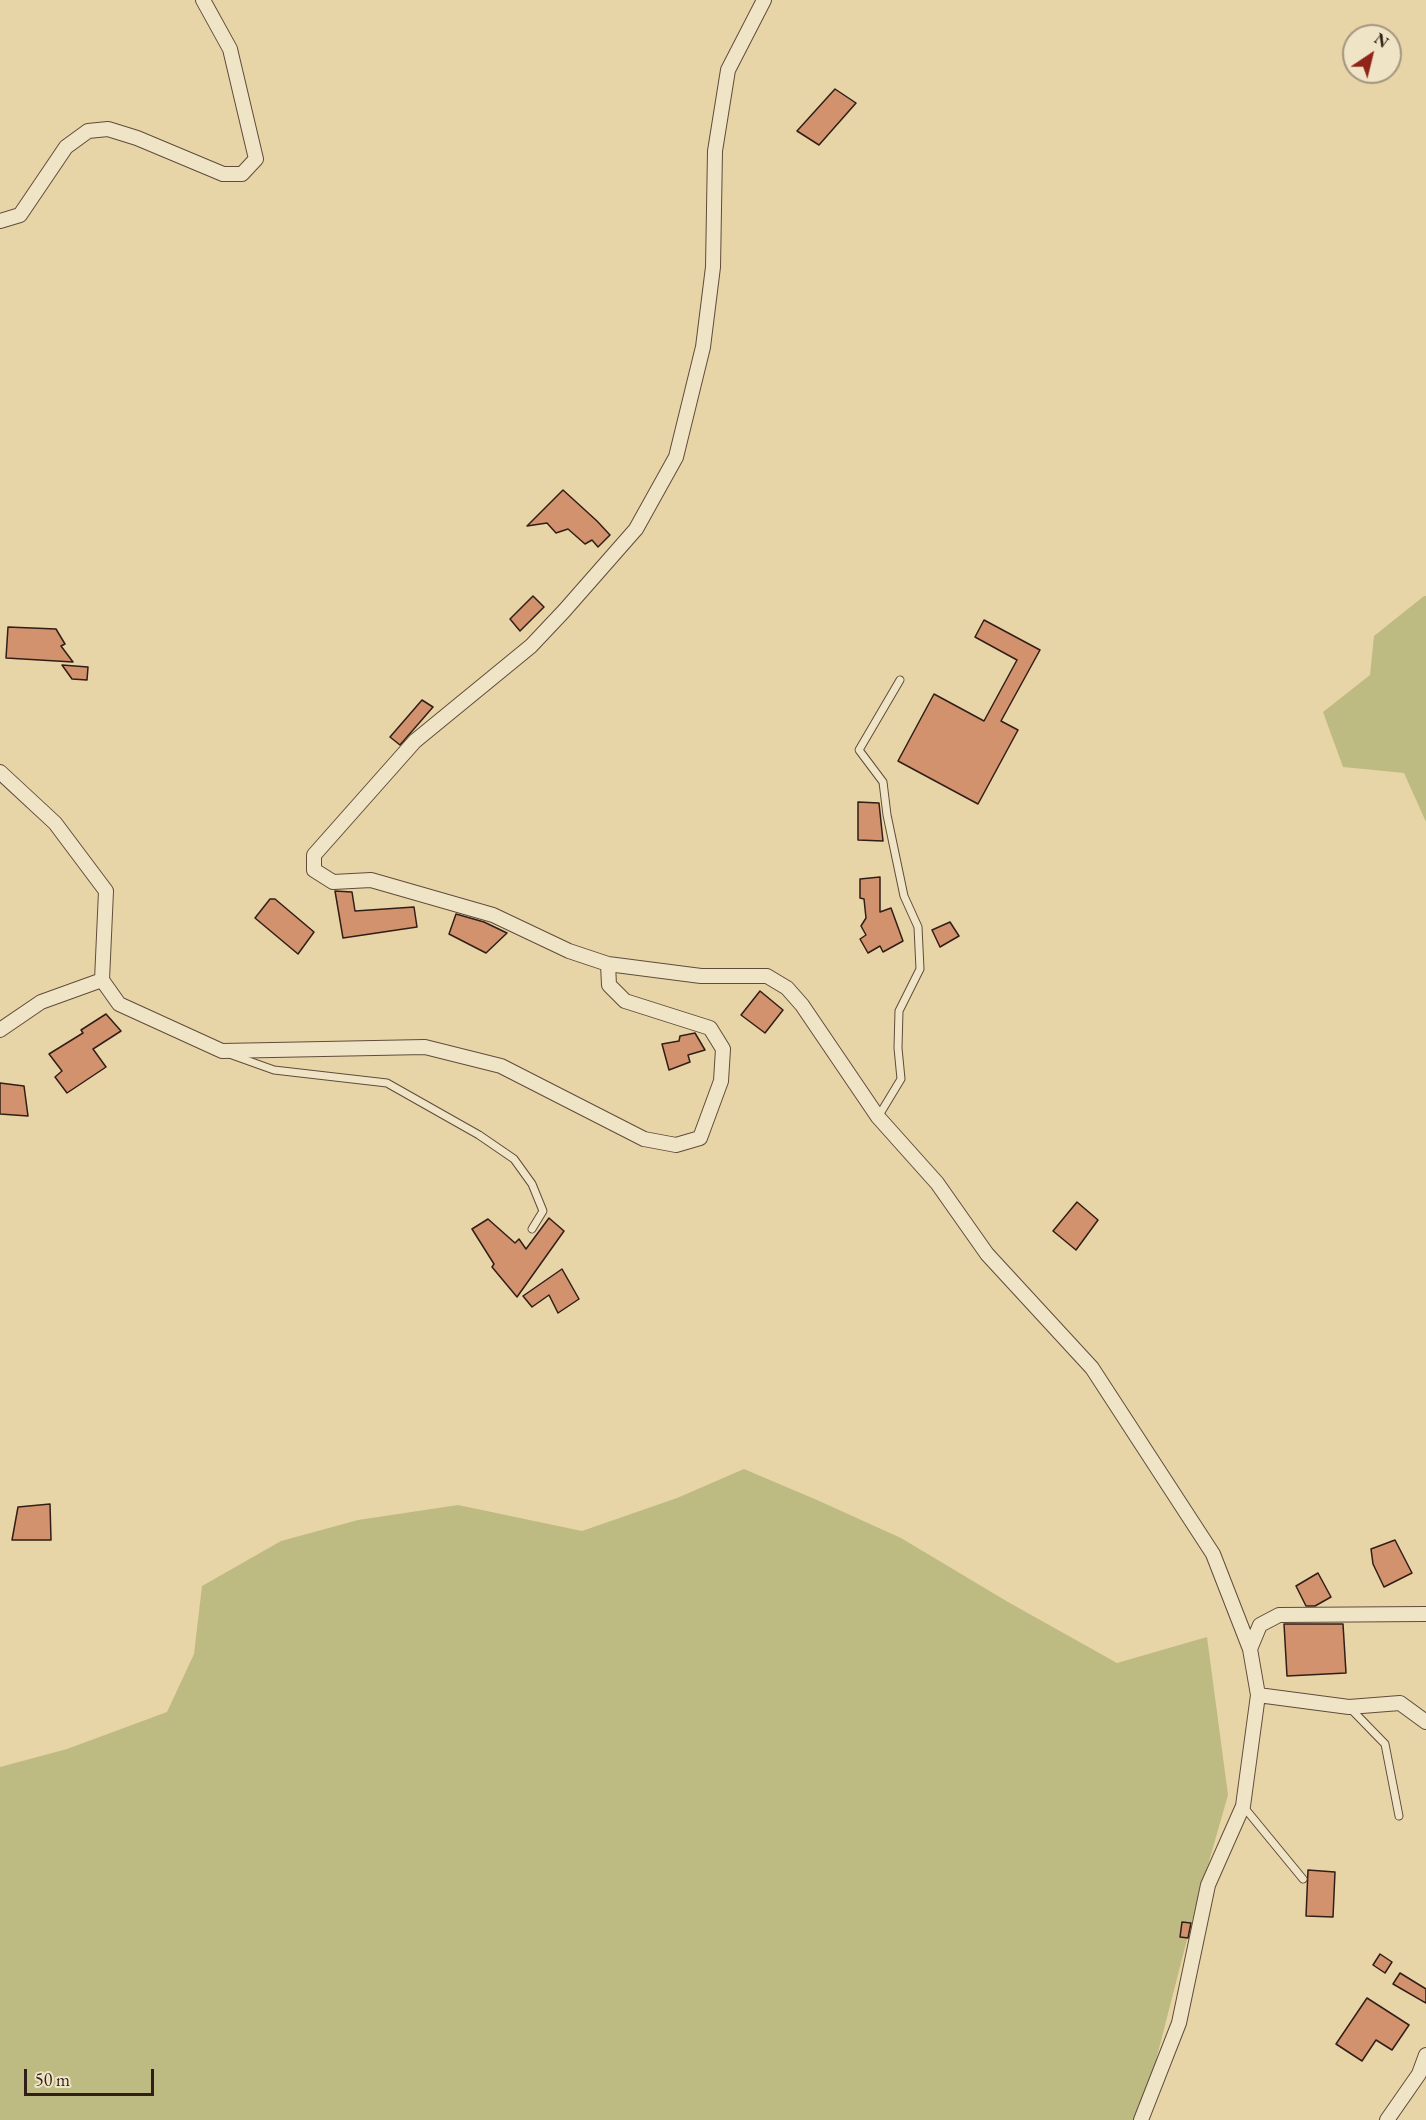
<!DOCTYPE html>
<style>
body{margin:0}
#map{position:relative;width:1426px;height:2120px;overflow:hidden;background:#e8d5a7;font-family:"EB Garamond",serif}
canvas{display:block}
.north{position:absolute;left:1342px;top:24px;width:60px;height:60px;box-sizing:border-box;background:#f0e4c6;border:2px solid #a49580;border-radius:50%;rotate:35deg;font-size:16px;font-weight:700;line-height:24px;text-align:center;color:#311e17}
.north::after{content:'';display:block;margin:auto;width:21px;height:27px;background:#8f2418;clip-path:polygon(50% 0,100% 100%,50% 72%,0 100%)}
.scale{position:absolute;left:24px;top:2069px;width:130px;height:27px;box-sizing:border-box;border:3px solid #311e17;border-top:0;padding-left:8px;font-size:18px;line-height:21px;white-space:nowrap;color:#311e17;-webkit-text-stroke:4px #f0e4c6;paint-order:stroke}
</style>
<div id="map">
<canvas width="1426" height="2120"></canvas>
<div class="north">N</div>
<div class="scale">50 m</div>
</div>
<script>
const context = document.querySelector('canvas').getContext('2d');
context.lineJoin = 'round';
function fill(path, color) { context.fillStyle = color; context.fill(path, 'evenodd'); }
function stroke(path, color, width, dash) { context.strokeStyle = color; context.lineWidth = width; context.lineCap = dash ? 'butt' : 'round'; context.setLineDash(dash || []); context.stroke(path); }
const green = new Path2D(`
 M1424 596H1426V822L1404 773 1343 767 1323 712 1370 675 1374 636Z
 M744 1469 817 1500 901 1538 1008 1602 1117 1663 1207 1637 1228 1795 1190 1928 1146 2099 1138 2120H0V1767L67 1749 167 1712 194 1654 202 1586 281 1541 358 1520 458 1505 582 1531 677 1498Z`);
const building = new Path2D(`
 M835 89 856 103 819 145 797 131Z
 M563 490 597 521 610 535 598 547 592 540 585 544 568 529 556 533 547 523 527 526Z
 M533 596 544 607 520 631 510 619Z
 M984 620 1040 650 1001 721 1018 730 978 804 898 761 934 694 984 721 1017 660 975 637Z
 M8 627 56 629 65 644 61 646 73 662 6 658Z
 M62 665 88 667 87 680 72 679Z
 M422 700 433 707 400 745 390 737Z
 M858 802 879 803 883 841 858 840Z
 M880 877V912L891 908 903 941 883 952 880 946 868 953 860 939 866 935 861 926 866 918 864 899 860 898V879Z
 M335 891 352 892 355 911 414 907 417 927 343 938Z
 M270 899H275L314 932 298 954 255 918Z
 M456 914 484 922 507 933 486 953 449 934Z
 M950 922 959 936 940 947 932 930Z
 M760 991 783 1010 765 1033 741 1015Z
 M106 1014 121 1031 93 1049 106 1067 67 1093 55 1077 62 1071 49 1054 83 1033 81 1030Z
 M695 1033 705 1050 688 1055 690 1062 669 1070 662 1044 679 1041 680 1036Z
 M0 1083 24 1086 28 1116 0 1114Z
 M1077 1202 1098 1220 1076 1250 1053 1231Z
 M549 1218 564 1231 517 1297 492 1267 494 1264 472 1229 488 1219 515 1243 519 1239 526 1249Z
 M562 1269 579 1299 558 1313 549 1295 532 1307 523 1296Z
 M50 1504 51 1540H12L18 1507Z
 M1395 1540 1412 1573 1384 1587 1373 1564 1371 1549Z
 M1318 1573 1331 1597 1315 1606H1306L1296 1586Z
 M1284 1624H1343L1346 1673 1287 1676Z
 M1308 1870 1335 1872 1333 1917 1306 1916Z
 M1182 1922 1191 1923 1188 1938 1180 1937Z
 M1380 1954 1392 1962 1385 1973 1373 1965Z
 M1400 1973 1426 1989V2003L1393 1984Z
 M1367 1998 1409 2025 1392 2050 1376 2040 1362 2061 1336 2044Z`);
const service = new Path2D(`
 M232 1055 274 1070 387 1083 479 1135 514 1159 532 1184 543 1211 532 1229
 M878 1117 901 1079 898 1048 899 1011 920 969 918 927 904 896 887 815 883 782 859 750 900 680
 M1350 1708 1385 1744 1399 1816
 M1243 1806 1303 1879`);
const minor = new Path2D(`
 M0 221 20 215 66 147 88 131 108 129 137 138 223 174H242L256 159 230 49 203 0
 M0 772 55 823 106 891 102 980 119 1004 222 1051 425 1047 501 1066 644 1139 676 1145 700 1138 721 1081 723 1049 710 1028 625 1001 609 985 608 964 701 976H767L787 988 802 1005 878 1117 937 1183 987 1254 1092 1368 1213 1554 1250 1649 1258 1695 1243 1806 1208 1885 1179 2023 1141 2120
 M608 964 569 951 493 915 371 880 333 882 314 870V855L415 741 531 646 564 611 636 529 676 457 703 347 713 267 715 151 728 70 764 0
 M0 1030 41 1002 102 980
 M1250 1649 1260 1625 1279 1615 1426 1614
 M1258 1695 1349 1707 1400 1703 1426 1722
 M1387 2120 1419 2074 1426 2055`);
fill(green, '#bebb82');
fill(building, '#d2926e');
stroke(building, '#311e17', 1.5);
stroke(service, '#5f4c3b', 9);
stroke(minor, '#5f4c3b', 16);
stroke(service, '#f0e4c6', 7);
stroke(minor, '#f0e4c6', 14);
</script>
